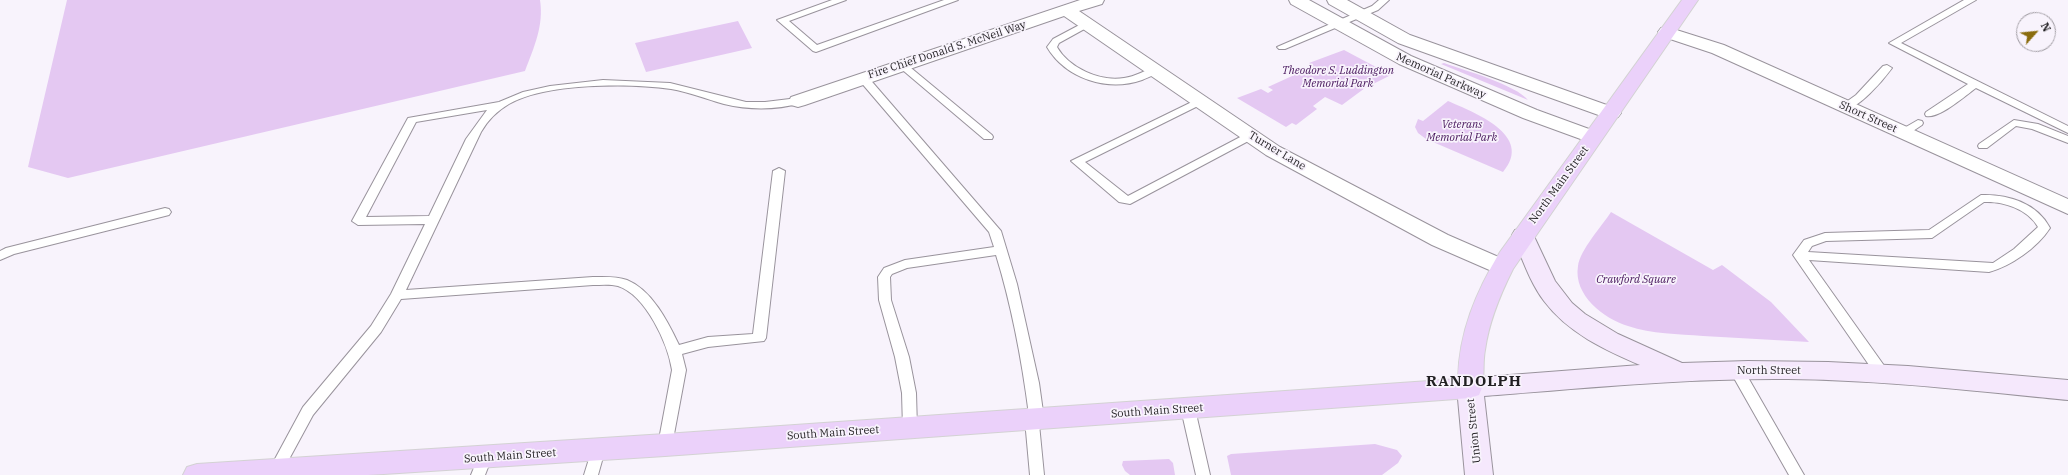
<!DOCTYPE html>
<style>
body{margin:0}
#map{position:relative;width:2068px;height:475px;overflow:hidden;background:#f8f3fc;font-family:"IBM Plex Serif",serif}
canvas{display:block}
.north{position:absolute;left:2016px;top:12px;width:40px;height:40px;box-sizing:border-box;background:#f8f3fc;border:1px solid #a29ea5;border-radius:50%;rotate:63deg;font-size:11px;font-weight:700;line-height:16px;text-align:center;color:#211f22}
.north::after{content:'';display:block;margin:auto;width:14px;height:18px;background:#8a6c0d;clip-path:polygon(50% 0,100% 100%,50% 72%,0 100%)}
</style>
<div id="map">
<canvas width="2068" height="475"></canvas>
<div class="north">N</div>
</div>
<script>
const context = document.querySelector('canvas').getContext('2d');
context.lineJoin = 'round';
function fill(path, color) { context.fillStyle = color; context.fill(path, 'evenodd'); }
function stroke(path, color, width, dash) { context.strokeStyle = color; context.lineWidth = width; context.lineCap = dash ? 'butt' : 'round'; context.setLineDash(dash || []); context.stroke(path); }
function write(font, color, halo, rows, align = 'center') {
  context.font = font + ' "IBM Plex Serif",serif'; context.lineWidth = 3.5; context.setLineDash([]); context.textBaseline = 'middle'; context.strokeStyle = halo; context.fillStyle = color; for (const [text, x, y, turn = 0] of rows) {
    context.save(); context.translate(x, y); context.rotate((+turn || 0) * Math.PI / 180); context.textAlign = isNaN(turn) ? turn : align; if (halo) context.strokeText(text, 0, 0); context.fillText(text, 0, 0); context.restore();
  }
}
const green = new Path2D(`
 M67 0H540C544 26 534 47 525 71L68 178 28 167Z
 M738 21 752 48 646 72 635 43Z
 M1344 50 1391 75 1365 88 1342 105 1325 97 1313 106 1317 109 1296 125 1292 123 1286 127 1237 98 1261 89 1268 93 1273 90 1268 87 1314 66 1309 63Z
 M1444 63C1464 70 1516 85 1528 100L1441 64Z
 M1448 101C1473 112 1535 135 1503 172L1426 139 1418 133 1415 127 1418 119 1423 121Z
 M1611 212 1713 270 1722 265 1771 302 1809 342C1774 340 1739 338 1703 336 1678 334 1652 334 1628 326 1604 319 1573 295 1578 266 1580 250 1602 226 1611 212Z
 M1375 444 1397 450 1402 456 1398 463 1382 475H1231L1227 456 1231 454Z
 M1169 459 1173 463 1175 475H1130L1125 471 1122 465 1123 461Z`);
const lane = new Path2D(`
 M832 0H846L789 21 817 45 944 0H958L816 52 813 51 777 20Z
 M1379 0H1389L1378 10 1285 49H1279L1277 47 1372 6Z
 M1964 0H1976L1901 43 2068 126V133L1976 88C1965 96 1939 119 1926 116L1925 114 1926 112 1968 84 1889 43Z
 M1085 22 1088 23V27L1059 43 1057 47C1069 68 1100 82 1124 78 1135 77 1145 70 1156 67L1161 70C1157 75 1148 77 1142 80 1108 92 1066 79 1047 47L1053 39Z
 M902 62 905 63 992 135 993 137 992 139H984L899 67 897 65Z
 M1887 65 1892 68C1884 79 1856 113 1842 109L1841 107 1842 105 1856 95 1883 66Z
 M863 75 867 76 1001 231 1017 284 1039 383 1044 419 1039 424 1044 475H1030L1025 420 1029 415C1022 361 1012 307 996 255L907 268 892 274 890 277 891 300 909 357 916 393 917 428 915 432 910 434 905 432 903 428 902 393 895 357 879 300 878 277 884 268 905 260 994 247 989 232 859 80 858 78 859 76Z
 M603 80 670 83 746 102H765L798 98 803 101 802 103C776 110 749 110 724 104 706 99 689 92 671 89 629 83 546 83 509 104 497 111 488 120 481 132L406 290 593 277C604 277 616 276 627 280 652 290 668 322 679 345L708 337 753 334 773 171 779 168 785 171 766 338 764 341 708 347 682 354 686 370 672 445 670 449 665 451 660 449 658 445 672 370C668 344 646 295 618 286 610 284 601 285 593 285L401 299 381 332 313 415 281 474H271L269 470 303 407 371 326 391 294 425 224 358 225 352 221 408 118 499 102 523 92 550 86ZM487 110 466 139 429 216 366 217 416 122Z
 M1200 98 1204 99 1205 101 1204 103 1085 162 1128 196 1246 134H1254L1255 136 1254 138 1130 204 1119 202 1071 161Z
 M1918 120 1922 121 1923 123 1922 125 1907 135H1899L1898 133 1899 131Z
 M2014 120 2038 124 2068 136V143L2032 129 2016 126 1987 148H1979L1978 146 1979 144Z
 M1981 195C2008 194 2037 203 2050 228 2037 248 2011 266 1989 272L1809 260 1890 374 1888 378 1883 379 1878 378 1793 255 1804 240 1825 233 1929 230ZM1984 202C2003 201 2028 209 2038 227L2014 249 1993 263 1808 252 1812 246 1826 241 1932 238Z
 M165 208 169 209 171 212 169 215 14 254 0 260V251L6 248Z
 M1737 366 1742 367 1804 475H1789L1730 371 1732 367Z
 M1188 404 1193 405 1195 409 1210 475H1196L1181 409 1183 405Z
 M598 444 603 446 605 450 598 475H584L593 446Z
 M485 451 490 453 492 457 485 475H471L480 453Z`);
const street = new Path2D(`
 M1080 0H1104L1102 4 1079 11 1280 147 1448 235 1510 262 1513 267 1510 272 1502 275 1494 272 1432 245 1266 155 1064 16 805 105 798 107 791 105 789 101 791 97Z
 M1289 0H1309L1411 56 1537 110 1600 133 1603 137 1600 141 1593 143 1586 141 1523 118 1399 64 1291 4Z
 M1327 0H1347L1410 35 1618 109 1621 113 1618 117 1611 119 1604 117 1398 43 1329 4Z
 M1667 27 1724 45 2068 199V214L1712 53 1661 36 1658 32 1661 28Z`);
const secondary = new Path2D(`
 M1523 228 1531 230 1555 281 1572 303 1585 314 1618 334 1682 363 1748 361 1828 362 1908 366 2068 380V400C1975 391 1882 380 1788 379 1686 378 1585 388 1484 396L1493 475H1465L1457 388 1461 381 1470 378 1640 365C1605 350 1568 333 1544 301 1529 281 1522 257 1512 235L1515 230Z`);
const primary = new Path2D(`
 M1682 0H1698L1513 269C1500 295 1489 321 1485 350 1482 364 1486 382 1479 395L1470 398 665 456 368 475H183L187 467 197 464 665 434 1458 379C1459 332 1476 292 1500 252Z`);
const streetNames = [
 ["Fire Chief Donald S. McNeil Way",947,50,-18],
 ["Memorial Parkway",1441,76,24],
 ["Short Street",1868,117,24],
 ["Turner Lane",1277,151,31],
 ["North Main Street",1559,185,-54],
 ["North Street",1769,371],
 ["South Main Street",1157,411,-4],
 ["Union Street",1474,431,-96],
 ["South Main Street",833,433,-4],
 ["South Main Street",510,456,-4]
];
const parkNames = [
 ["Theodore S. Luddington",1338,71],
 ["Memorial Park",1338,84],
 ["Veterans",1462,125],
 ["Memorial Park",1462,138],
 ["Crawford Square",1636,280]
];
const districtNames = [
 ["RANDOLPH",1474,382]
];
fill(green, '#e4c8f2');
stroke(lane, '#99939c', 2);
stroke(street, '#99939c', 2);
stroke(secondary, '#99939c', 2);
stroke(primary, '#d3d2d3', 2);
fill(lane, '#fff');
fill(street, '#fff');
fill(secondary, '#f5e8fc');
fill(primary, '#ebd1fa');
write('11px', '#211f22', '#f8f3fc', streetNames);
write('italic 11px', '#47165c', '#f8f3fc', parkNames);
context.letterSpacing = '1px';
write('bold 15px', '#211f22', '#f8f3fc', districtNames);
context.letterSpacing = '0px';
</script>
